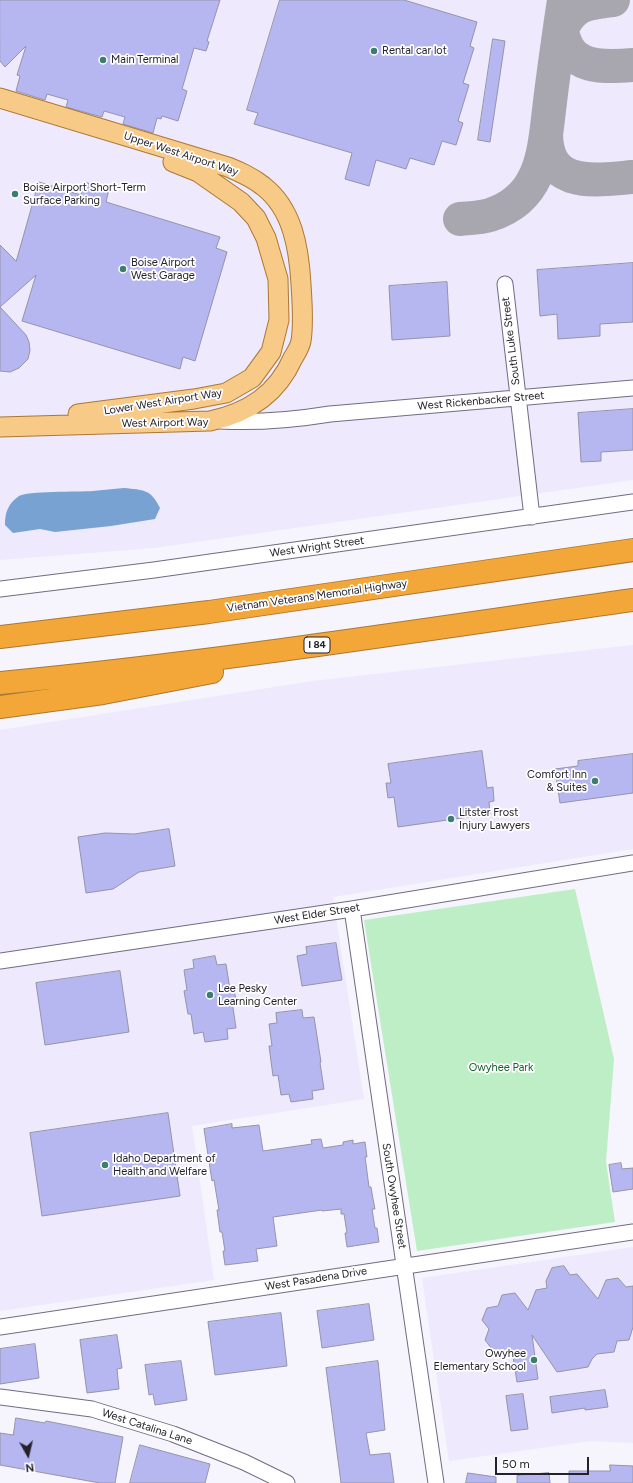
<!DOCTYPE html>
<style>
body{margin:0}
#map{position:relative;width:633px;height:1483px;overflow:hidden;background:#f6f4fd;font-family:Figtree,sans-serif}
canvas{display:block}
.north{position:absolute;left:8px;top:1435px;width:40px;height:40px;-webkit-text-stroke:3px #fff;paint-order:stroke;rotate:172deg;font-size:11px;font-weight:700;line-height:16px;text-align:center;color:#24212a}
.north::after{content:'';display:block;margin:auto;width:14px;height:18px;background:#24212a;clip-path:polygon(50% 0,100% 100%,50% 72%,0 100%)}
.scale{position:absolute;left:495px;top:1457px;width:94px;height:18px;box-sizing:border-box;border:2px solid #24212a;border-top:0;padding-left:5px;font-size:12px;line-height:14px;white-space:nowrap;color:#24212a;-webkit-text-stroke:3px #fff;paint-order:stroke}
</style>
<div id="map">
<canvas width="633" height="1483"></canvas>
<div class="north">N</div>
<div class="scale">50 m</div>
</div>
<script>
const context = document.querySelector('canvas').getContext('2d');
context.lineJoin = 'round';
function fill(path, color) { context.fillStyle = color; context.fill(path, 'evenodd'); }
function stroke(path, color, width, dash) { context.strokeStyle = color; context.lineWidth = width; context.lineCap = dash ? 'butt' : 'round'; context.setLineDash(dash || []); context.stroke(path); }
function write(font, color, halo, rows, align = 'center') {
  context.font = font + ' Figtree,sans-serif'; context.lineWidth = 3.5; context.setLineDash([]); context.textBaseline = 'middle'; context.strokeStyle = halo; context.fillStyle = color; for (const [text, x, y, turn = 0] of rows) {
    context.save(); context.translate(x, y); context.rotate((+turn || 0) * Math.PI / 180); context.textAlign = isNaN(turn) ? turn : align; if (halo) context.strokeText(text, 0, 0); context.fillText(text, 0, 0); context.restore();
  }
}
const built = new Path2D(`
 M0 0H633V480L154 548 0 560Z
 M633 645V849L333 897 364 1099 192 1126 214 1280 0 1311V730L313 681Z
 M633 1247V1443L590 1441 449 1461 422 1278Z`);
const green = new Path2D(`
 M575 889 614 1059 606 1162 615 1222 417 1251 364 920Z`);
const water = new Path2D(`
 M124 488C143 490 151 489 160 508L155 519 111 526 55 532 40 529 13 533 5 525C5 512 8 504 19 496 26 491 80 492 93 491 103 490 113 489 124 488Z`);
const taxiway = new Path2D(`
 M561 20C563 68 595 68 633 65
 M559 35C571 5 584 3 613 0
 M546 134C547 189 594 180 633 177
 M460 219C470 218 480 218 490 215 544 198 544 149 550 102 554 68 559 34 564 0`);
const building = new Path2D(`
 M0 0H220L207 41 209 42 206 51 194 48 182 89 187 91 178 121 162 116 161 119 157 118 153 133 123 124 125 117 104 111 102 117 66 107 68 100 47 94 45 100 16 91 20 76 17 75 26 46 5 67 0 61Z
 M280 0H404L477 22 470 46 474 48 463 83 469 85 458 121 463 123 456 145 442 141 434 165 410 158 406 169 376 160 369 186 345 179 352 153 254 124 258 113 247 110Z
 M493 39 505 41 490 142 478 140Z
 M39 182 81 195 84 182 109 189 106 202 220 237 216 248 227 252 195 361 183 357 180 369 22 321 36 275 0 307 26 335 29 342 30 350 28 359 19 368 10 372 0 371V245L16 261Z
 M633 263V322L600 324V336L558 339 557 314 540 316 537 270Z
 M447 282 450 336 392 340 389 286Z
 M633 409V450L601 452V461L581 462 578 413Z
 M482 751 487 788 493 787 494 801 489 802 490 814 398 827 394 797 388 798 386 783H391L388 764Z
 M633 754V793L560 803 555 769 578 766V761Z
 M169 829 175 866 139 872 113 889 86 893 78 837 105 833 134 834Z
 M336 943 342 980 302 986 297 956 307 954 306 947Z
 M215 956 217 965 226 964 230 990H234L236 1000 232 1001 236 1028 227 1029 228 1039 205 1042 203 1032 194 1034 191 1014H188L184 991 187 990 184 970 194 968 193 960Z
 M120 971 129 1032 45 1045 36 983Z
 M302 1010 303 1018 314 1017 321 1062 320 1063 324 1089 312 1091 313 1099 291 1102 289 1094 281 1095 278 1075 273 1076 269 1046H272L269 1024 277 1023 276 1013Z
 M168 1113 180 1196 42 1216 30 1133Z
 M232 1124V1128L259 1125 263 1151 312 1144 311 1140 321 1139 323 1148 343 1145V1142L353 1140V1144L365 1142 367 1157H365L366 1164 369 1187H371L373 1199 375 1209H372L375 1228H377L379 1242 347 1247 345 1233H347L344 1214H341V1209L322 1211V1210L273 1217 277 1246 256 1249 258 1261 225 1265 223 1251H225L222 1232H220L217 1210H219L214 1180 212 1181 204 1129Z
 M621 1163 622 1169 633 1168V1189L613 1192 609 1165Z
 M564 1266 570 1275 577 1274 598 1299 606 1280 618 1278 626 1287 633 1286V1327L629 1340 617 1341 614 1352 597 1354 592 1359 588 1367 557 1372 532 1335 538 1379 517 1382 513 1357 499 1358 485 1340 489 1329 482 1320 487 1308 498 1306 502 1295 515 1293 528 1310 536 1290 547 1288 546 1281 552 1268Z
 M369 1304 374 1340 322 1348 317 1311Z
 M281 1313 287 1366 215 1375 208 1322Z
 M117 1335 122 1368 117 1369 119 1389 87 1393 80 1340Z
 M35 1344 39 1378 0 1384V1349Z
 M181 1361 187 1400 155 1405 153 1394 149 1395 145 1365Z
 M378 1361 385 1430 366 1433 370 1455 390 1453 394 1483H341L326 1368Z
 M605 1390 608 1407 585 1410V1408L552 1413 550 1397Z
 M523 1394 528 1429 511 1431 506 1396Z
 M16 1418 45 1423 46 1421 77 1427 123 1437 115 1483H100L0 1465V1433L13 1435Z
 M140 1445 210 1464 205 1483H130Z
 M610 1465 633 1466V1483H569V1471H610Z
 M468 1473 496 1477V1483H466Z
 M549 1473 550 1483H517V1476Z`);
const minor = new Path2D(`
 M505 284 532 517
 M220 421C257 423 293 420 330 414L633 388
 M0 589 154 570 633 502
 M352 909 436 1483
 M0 961 352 909 633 863
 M0 1327 633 1232
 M0 1397 92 1409 173 1434 244 1462 287 1483`);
const major = new Path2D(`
 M0 98 228 167C240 172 252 177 263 186 293 209 299 249 301 284 302 302 304 323 301 341 300 347 296 353 293 358 277 394 249 413 210 421L0 427
 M78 414 194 399 226 393 252 378 271 352 279 320 278 279 266 238 256 218 241 202 198 172 173 162`);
const highway = new Path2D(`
 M0 637 209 612 633 550
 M0 683C212 663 422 630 633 600
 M0 707 103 693 212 672`);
const markers = [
 [374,51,4,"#3c7d6d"],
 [103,60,4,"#3c7d6d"],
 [15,194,4,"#3c7d6d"],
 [123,269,4,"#3c7d6d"],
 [595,781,4,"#3c7d6d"],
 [451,819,4,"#3c7d6d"],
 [210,995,4,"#3c7d6d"],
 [105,1165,4,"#3c7d6d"],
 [534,1360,4,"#3c7d6d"]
];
const shields = [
 [317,645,26]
];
const shieldNames = [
 ["I 84",317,645]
];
const poiNames = [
 ["Rental car lot",382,51],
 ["Main Terminal",111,60],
 ["Boise Airport Short-Term",23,188],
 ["Surface Parking",23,201],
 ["Boise Airport",131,263],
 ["West Garage",131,276],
 ["Comfort Inn",587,775,"right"],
 ["& Suites",587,788,"right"],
 ["Litster Frost",459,813],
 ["Injury Lawyers",459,826],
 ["Lee Pesky",218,989],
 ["Learning Center",218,1002],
 ["Idaho Department of",113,1159],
 ["Health and Welfare",113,1172],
 ["Owyhee",526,1354,"right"],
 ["Elementary School",526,1367,"right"]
];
const streetNames = [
 ["Upper West Airport Way",181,154,18],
 ["South Luke Street",511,341,-97],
 ["West Rickenbacker Street",481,401,-5],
 ["Lower West Airport Way",163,402,-9],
 ["West Airport Way",165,423,-1],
 ["West Wright Street",317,547,-8],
 ["Vietnam Veterans Memorial Highway",317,596,-8],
 ["West Elder Street",317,914,-9],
 ["South Owyhee Street",394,1196,81],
 ["West Pasadena Drive",316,1279,-9],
 ["West Catalina Lane",147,1427,18]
];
const parkNames = [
 ["Owyhee Park",501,1068]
];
fill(built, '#eee9fc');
fill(green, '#beeec5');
fill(water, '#78a2d1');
stroke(taxiway, '#a8a6ae', 34);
fill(building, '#b6b7f1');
stroke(building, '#9494aa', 1);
stroke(minor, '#716c80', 17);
stroke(major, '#ab7834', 21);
stroke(highway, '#ab7834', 24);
stroke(minor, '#fff', 15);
stroke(major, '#f8ca88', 19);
stroke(highway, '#f4a739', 22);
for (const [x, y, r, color] of markers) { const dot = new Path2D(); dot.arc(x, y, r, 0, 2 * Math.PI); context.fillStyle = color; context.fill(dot); stroke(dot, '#fff', 1.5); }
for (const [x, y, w] of shields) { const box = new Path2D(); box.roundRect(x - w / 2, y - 8, w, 16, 3); context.fillStyle = '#fff'; context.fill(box); stroke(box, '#24212a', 1); }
write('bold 10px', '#24212a', null, shieldNames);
write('11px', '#24212a', '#fff', poiNames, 'left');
write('11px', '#24212a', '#fff', streetNames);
write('11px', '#14622c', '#fff', parkNames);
</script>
